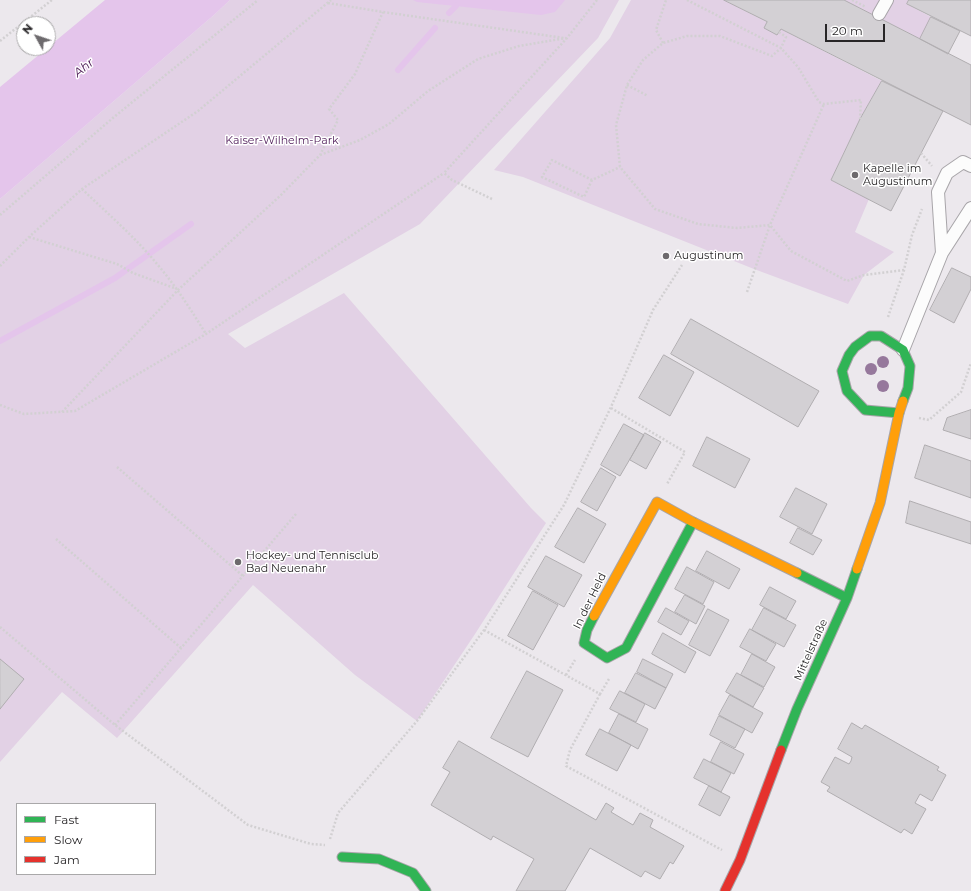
<!DOCTYPE html>
<meta charset="utf-8">
<style>
body{margin:0}
#map{position:relative;width:971px;height:891px;overflow:hidden;background:#ece8ed;font-family:Montserrat,sans-serif}
canvas{display:block}
.legend{position:absolute;left:16px;top:803px;width:140px;height:72px;box-sizing:border-box;background:#fff;border:1px solid #a9a8a9;margin:0;padding:5px 7px;list-style:none;font-size:12px;color:#282628}
.legend li{display:flex;align-items:center;gap:8px;height:20px}
.legend b{width:20px;border:1px solid #a9a8a9}
.north{position:absolute;left:16px;top:16px;width:40px;height:40px;box-sizing:border-box;background:#fff;border:1px solid #a9a8a9;border-radius:50%;rotate:310deg;font-size:11px;font-weight:700;line-height:16px;text-align:center;color:#282628}
.north::after{content:'';display:block;margin:auto;width:14px;height:18px;background:#6d6a6d;clip-path:polygon(50% 0,100% 100%,50% 72%,0 100%)}
.scale{position:absolute;left:825px;top:24px;width:60px;height:18px;box-sizing:border-box;border:2px solid #282628;border-top:0;padding-left:5px;font-size:12px;line-height:14px;white-space:nowrap;color:#282628;-webkit-text-stroke:3px #fff;paint-order:stroke}
</style>
<div id="map">
<canvas width="971" height="891"></canvas>
<ul class="legend">
<li><b style="height:5px;background:#30b455"></b>Fast</li>
<li><b style="height:5px;background:#ff9f0a"></b>Slow</li>
<li><b style="height:5px;background:#e5322d"></b>Jam</li>
</ul>
<div class="north">N</div>
<div class="scale">20 m</div>
</div>
<script>
const context = document.querySelector('canvas').getContext('2d');
context.lineJoin = 'round';
function fill(path, color) { context.fillStyle = color; context.fill(path, 'evenodd'); }
function stroke(path, color, width, dash) { context.strokeStyle = color; context.lineWidth = width; context.lineCap = dash ? 'butt' : 'round'; context.setLineDash(dash || []); context.stroke(path); }
function write(font, color, halo, rows, align = 'center') {
  context.font = font + ' Montserrat,sans-serif'; context.lineWidth = 3; context.setLineDash([]); context.textBaseline = 'middle'; context.strokeStyle = halo; context.fillStyle = color; for (const [text, x, y, turn = 0] of rows) {
    context.save(); context.translate(x, y); context.rotate((+turn || 0) * Math.PI / 180); context.textAlign = isNaN(turn) ? turn : align; if (halo) context.strokeText(text, 0, 0); context.fillText(text, 0, 0); context.restore();
  }
}
const green = new Path2D(`
 M230 0H619L598 38 420 224 228 334 245 348 344 293 531 508 546 523 475 634 417 721 355 675 253 585 117 738 62 692 0 762V199L214 15Z
 M631 0H724L767 22 764 28 777 35 781 29 882 81 860 119 831 180 869 199 855 232 894 252 864 275 848 304 754 269 523 177 494 170 610 38Z
 M844 0H909L907 4 931 17 920 39Z`);
const water = new Path2D(`
 M105 0H230L214 15 0 199V87Z
 M413 0H565L555 12 541 15 417 2Z`);
const stream = new Path2D(`
 M449 13 456 6
 M398 70 435 28
 M0 341 115 278 191 224`);
const building = new Path2D(`
 M724 0H844L971 65V125L781 29 777 35 764 28 767 22Z
 M909 0H971V36L907 4Z
 M931 17 960 31 948 54 920 39Z
 M882 81 943 111 891 211 831 180 860 119Z
 M952 268 971 277V289L954 323 930 310Z
 M691 319 819 391 798 427 671 354Z
 M664 355 694 372 670 416 639 398Z
 M971 410V439L943 430 947 418Z
 M624 424 644 435 620 476 601 465Z
 M645 433 661 442 646 469 630 460Z
 M707 437 750 459 735 488 693 466Z
 M925 445 971 461V498L915 478Z
 M601 468 616 477 597 511 581 502Z
 M796 488 827 504 812 534 780 517Z
 M910 501 971 522V544L906 523Z
 M578 508 606 524 584 563 555 547Z
 M798 528 822 540 813 555 790 543Z
 M707 551 740 569 729 589 696 571Z
 M546 556 582 575 564 607 528 587Z
 M687 567 714 582 703 604 675 589Z
 M770 587 796 601 786 619 760 605Z
 M533 591 558 605 533 650 508 636Z
 M685 595 705 606 696 624 675 612Z
 M666 608 689 621 681 635 658 622Z
 M764 608 796 625 784 647 752 630Z
 M708 609 729 620 710 656 689 645Z
 M750 629 776 644 766 661 740 647Z
 M663 633 696 652 685 673 652 654Z
 M752 654 775 667 764 687 741 675Z
 M0 659 24 679 0 709Z
 M643 659 673 674 666 688 637 672Z
 M527 671 563 690 528 757 491 738Z
 M636 673 666 688 655 709 625 693Z
 M737 673 764 688 753 707 726 692Z
 M620 691 645 704 636 722 610 709Z
 M730 695 763 713 752 733 719 715Z
 M619 714 648 729 638 749 609 733Z
 M719 716 745 729 735 748 710 735Z
 M852 723 862 729 865 725 939 767 937 770 946 775 932 801 920 794 915 803 926 809 912 834 904 829 901 833 827 791 830 787 821 782 835 757 849 764 851 761 852 757 838 749Z
 M600 729 631 745 617 771 586 755Z
 M459 741 596 820 606 803 614 808 611 812 633 825 640 813 653 820 650 827 684 846 673 864 670 862 660 879 645 871 641 877 590 848 565 891H516L534 859 493 836 491 840 431 805 450 772 443 768Z
 M721 742 744 754 734 774 711 762Z
 M704 759 731 773 721 792 694 778Z
 M709 786 730 797 720 816 699 805Z`);
const path = new Path2D(`
 M687 0 781 48 798 67 819 102 824 104 861 100 860 119
 M852 0 866 7
 M328 3 383 12 564 38
 M779 32 786 37 781 48 772 56 720 36H687L663 43 643 60 627 85 616 125 620 167 655 209 698 224 737 228 770 225 791 251 847 281 864 275 904 270
 M0 41 52 0
 M663 43 656 30 666 0
 M627 85 648 96
 M921 153 932 166
 M320 155 360 140 389 124 428 91 478 59 519 46 566 38
 M592 180 584 197 542 177 552 160 592 180 620 167
 M82 189C107 213 135 237 157 264 176 286 191 310 206 334
 M492 199 452 180 444 173 567 38 597 0
 M0 215 114 117 258 0
 M29 237 117 264 133 273 177 289
 M0 266 29 237 82 189 198 111 331 0
 M747 292 770 225 824 104
 M888 317 904 270 912 235 922 209
 M0 405 24 414 75 411 206 334 444 173
 M611 408 685 452 667 484
 M62 412 178 290 281 195 320 155 338 120 329 109 355 74 383 12
 M919 418 929 420 961 392 971 363
 M117 467 243 576
 M56 539 181 648
 M0 627 115 725 248 825 311 844 325 845
 M484 630 600 694 609 679
 M566 675 575 660
 M600 694 570 750 566 766 722 850
 M115 725 296 514
 M330 839 338 813 417 721 484 630 564 505 611 407 653 310 682 265`);
const lane = new Path2D(`
 M879 14 887 0
 M971 166 963 162 947 173 938 192 942 253 971 208
 M903 350 942 253`);
const fast = new Path2D(`
 M899 413 865 410 847 391 842 371 849 355 855 347 870 336H881L903 350 910 366 908 388 903 401
 M797 573 847 598
 M594 616 587 630 584 643 607 658 626 648 693 522
 M781 750 797 709 847 598 857 569
 M342 857 379 859 413 873 426 891`);
const slow = new Path2D(`
 M857 569 880 503 899 413 903 401
 M594 616 657 502 693 522 797 573`);
const jam = new Path2D(`
 M725 891 740 860 781 750`);
const trees = [
 [883,362],
 [871,369],
 [883,386]
];
const markers = [
 [855,175,4,"#6d6a6d"],
 [666,256,4,"#6d6a6d"],
 [238,562,4,"#6d6a6d"]
];
const parkNames = [
 ["Kaiser-Wilhelm-Park",282,141]
];
const poiNames = [
 ["Kapelle im",863,169],
 ["Augustinum",863,182],
 ["Augustinum",674,256],
 ["Hockey- und Tennisclub",246,556],
 ["Bad Neuenahr",246,569]
];
const streetNames = [
 ["In der Held",590,601,-64],
 ["Mittelstraße",811,650,-66]
];
const waterNames = [
 ["Ahr",84,68,-39]
];
fill(green, '#e2d1e5');
fill(water, '#e4c5eb');
stroke(stream, '#e4c5eb', 6);
fill(building, '#d3d0d4');
stroke(building, '#b0adb0', 1);
stroke(lane, '#a8a5a9', 14);
stroke(fast, '#a8a5a9', 11);
stroke(slow, '#a8a5a9', 11);
stroke(jam, '#a8a5a9', 11);
stroke(path, '#d2d0d2', 2.5, [2, 2]);
stroke(lane, '#fcfcfc', 12);
stroke(fast, '#30b455', 9);
stroke(slow, '#ff9f0a', 9);
stroke(jam, '#e5322d', 9);
context.fillStyle = '#96789c';
for (const [x, y] of trees) { context.beginPath(); context.arc(x, y, 6, 0, 2 * Math.PI); context.fill(); }
for (const [x, y, r, color] of markers) { const dot = new Path2D(); dot.arc(x, y, r, 0, 2 * Math.PI); context.fillStyle = color; context.fill(dot); stroke(dot, '#fff', 1.5); }
write('11px', '#501d5a', '#fff', parkNames);
write('11px', '#282628', '#fff', poiNames, 'left');
write('11px', '#282628', '#fff', streetNames);
write('italic 12px', '#461350', '#fff', waterNames);
</script>
